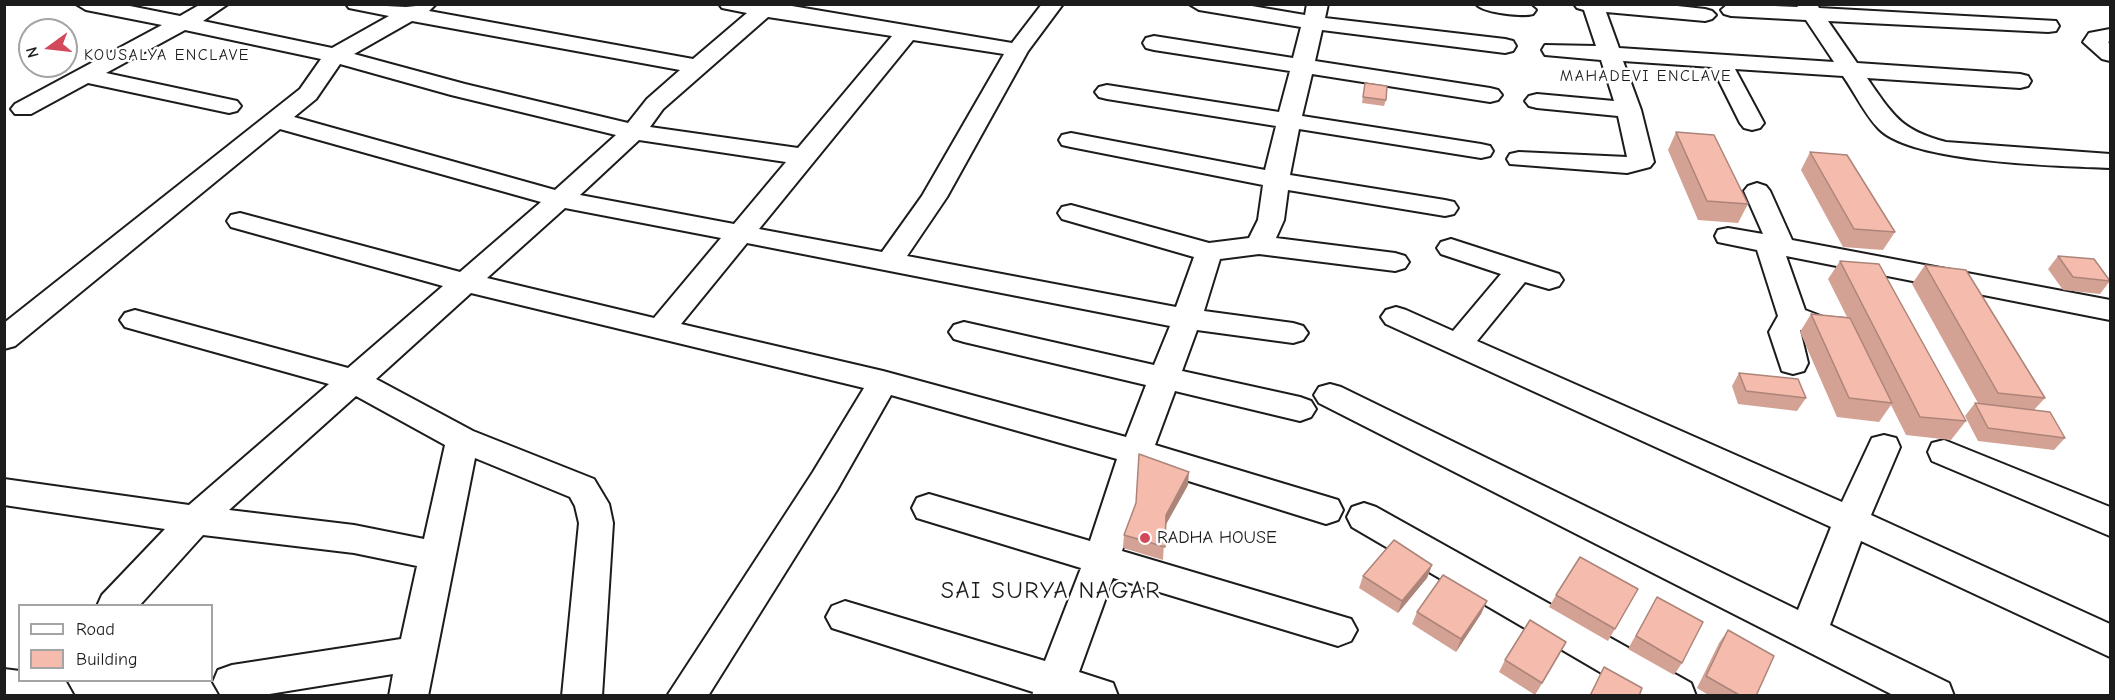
<!DOCTYPE html>
<style>
body{margin:0}
#map{position:relative;width:2115px;height:700px;overflow:hidden;background:#fff;font-family:"Comic Neue",sans-serif}
canvas{display:block}
.frame{position:absolute;inset:0;border:6px solid #1c1c1c;pointer-events:none}
.legend{position:absolute;left:18px;top:604px;width:195px;height:78px;box-sizing:border-box;background:#fff;border:2px solid #a4a4a4;margin:0;padding:8px 10px;list-style:none;font-size:18px;color:#1c1c1c}
.legend li{display:flex;align-items:center;gap:12px;height:30px}
.legend b{width:30px;border:2px solid #a4a4a4}
.north{position:absolute;left:18px;top:18px;width:60px;height:60px;box-sizing:border-box;background:#fff;border:2px solid #a4a4a4;border-radius:50%;rotate:255deg;font-size:16px;font-weight:700;line-height:24px;text-align:center;color:#1c1c1c}
.north::after{content:'';display:block;margin:auto;width:21px;height:27px;background:#d1495b;clip-path:polygon(50% 0,100% 100%,50% 72%,0 100%)}
</style>
<div id="map">
<canvas width="2115" height="700"></canvas>
<div class="frame"></div>
<ul class="legend">
<li><b style="height:8px;background:#fff"></b>Road</li>
<li><b style="height:16px;background:#f5bcad"></b>Building</li>
</ul>
<div class="north">N</div>
</div>
<script>
const context = document.querySelector('canvas').getContext('2d');
context.lineJoin = 'round';
function stroke(path, color, width, dash) { context.strokeStyle = color; context.lineWidth = width; context.lineCap = dash ? 'butt' : 'round'; context.setLineDash(dash || []); context.stroke(path); }
function fill(path, color) { context.fillStyle = color; context.fill(path, 'evenodd'); }
function write(font, color, halo, rows, align = 'center') {
  context.font = font + ' "Comic Neue",sans-serif'; context.lineWidth = 5; context.setLineDash([]); context.textBaseline = 'middle'; context.strokeStyle = halo; context.fillStyle = color; for (const [text, x, y, turn = 0] of rows) {
    context.save(); context.translate(x, y); context.rotate((+turn || 0) * Math.PI / 180); context.textAlign = isNaN(turn) ? turn : align; if (halo) context.strokeText(text, 0, 0); context.fillText(text, 0, 0); context.restore();
  }
}
const minor = new Path2D(`
 M76 4H120L180 16 201 4H228L203 21 332 48 389 16 349 8 346 4 406 7 436 4 429 11 693 59 747 13 722 8 719 4H780L1012 43 1042 4H1063L1028 51 947 197 907 256 1176 307 1194 257 1062 219 1058 213 1062 207 1071 205 1209 243 1249 238 1258 220 1263 185 1071 147 1062 145 1059 140 1062 135 1071 133 1265 170 1276 126 1107 99 1099 97 1095 92 1099 87 1107 85 1279 112 1290 71 1154 50 1146 48 1143 43 1146 38 1154 36 1293 58 1301 27 1199 10 1189 4H1240L1305 15 1307 4H1328L1325 18 1505 39 1513 41 1516 46 1513 51 1505 53 1322 30 1315 61 1490 88 1498 90 1502 95 1498 100 1490 102 1312 74 1302 116 1481 144 1490 146 1493 151 1490 156 1481 158 1299 129 1290 175 1445 200 1454 202 1458 208 1454 214 1445 216 1288 190 1284 220 1276 238 1395 253 1405 256 1409 262 1405 268 1395 271 1259 254 1220 259 1204 311 1293 323 1303 326 1308 333 1303 340 1293 343 1197 330 1182 371 1300 397 1311 401 1316 409 1311 417 1300 421 1175 391 1155 445 1338 500 1343 510 1338 520 1326 524 1147 468 1122 551 1351 619 1357 630 1351 641 1338 646 1113 578 1079 672 1113 683 1118 696H1032L1033 692 832 628 826 617 832 606 845 601 1045 661 1081 568 917 518 912 508 917 498 929 494 1090 541 1117 459 891 395 837 490 708 696H667L813 472 864 388 471 293 376 379 473 431 594 479 609 504 613 523 602 696H562L579 523 575 506 570 497 475 458 428 696H389L393 674 257 696H221L213 682 218 670 232 665 401 639 417 566 354 553 203 535 139 606H97L102 595 165 529 4 505V479L189 505 329 384 125 327 120 320 125 313 135 310 348 368 443 286 231 227 227 221 231 215 240 213 460 272 541 202 280 129 15 346 4 349V323L300 89 321 59 185 30 106 73 237 101 241 106 237 111 229 113 88 83 31 114H15L11 109 15 104 162 25 86 10ZM768 17 892 36 798 148 650 127 663 109ZM412 21 680 70 647 99 628 123 465 84 354 54ZM913 40 1004 54 922 196 882 252 759 229ZM340 64 451 95 616 135 555 190 294 117 316 99ZM639 140 786 162 734 224 580 195ZM565 208 721 238 654 318 487 278ZM747 243 1170 326 1154 365 964 322 954 325 949 332 954 339 964 342 1146 385 1126 437 883 371 681 324ZM356 396 445 445 424 539 354 525 229 510Z
 M1476 4H1529L1536 10 1533 14C1523 17 1482 13 1476 4Z
 M1574 4H1659L1705 9 1712 11 1716 15 1712 19 1705 21 1606 12 1619 48 1834 62 1806 20 1731 16 1724 14 1721 10 1728 4 1798 7 1796 4H1817L1819 8 2056 21 2059 26 2056 31 2048 32 1828 21 1857 63 2020 74 2028 76 2031 81 2028 86 2020 88 1867 78C1893 115 1900 130 1946 142L2110 154V168C2061 166 1912 163 1879 129 1865 115 1855 93 1843 76L1735 69 1764 123 1760 128 1752 130 1744 128 1740 123 1712 67 1623 61 1641 110 1654 162 1650 167 1627 173 1510 164 1507 159 1510 154 1519 152 1627 157 1618 116 1537 108 1529 106 1525 101 1529 96 1537 94 1614 101 1601 60 1545 55 1542 50 1545 45 1596 46 1584 10 1577 8Z
 M2110 29V41L2108 42 2110 44V61L2102 59 2083 42 2089 33Z
 M1757 183 1766 186 1770 191 1792 240 2110 300V320L1786 256 1805 310 1854 329 1859 336 1854 343 1844 346 1800 330 1808 363 1804 371 1793 374 1782 371 1769 332 1778 316 1757 250 1718 242 1715 236 1718 230 1728 228 1763 234 1744 191 1748 186Z
 M1451 239 1559 274 1563 280 1559 286 1549 289 1525 282 1477 341 1842 502 1872 438 1884 435 1896 438 1900 447 1871 515 2110 624V657L1861 541 1830 625 1949 683 1954 696H1895L1319 403 1314 395 1319 387 1330 384 1341 387 1798 610 1831 527 1386 324 1381 317 1386 310 1396 307 1406 310 1453 331 1501 274 1441 254 1437 248 1441 242Z
 M1944 440 2110 507V536L1932 461 1928 452 1932 443Z
 M1364 503 1376 507 1691 683 1696 696H1641L1352 527 1347 517 1352 507Z
 M4 669 20 671V680H65L74 696H4Z`);
const wall = new Path2D(`
 M1365 83 1386 100 1384 106 1362 103Z
 M1676 132 1748 204 1738 223 1698 220 1668 150Z
 M1810 152 1895 232 1883 250 1843 247 1801 170Z
 M2058 256 2110 281 2100 294 2063 290 2048 269Z
 M1840 261 1966 421 1951 440 1906 435 1891 405 1879 422 1837 417 1800 332 1811 314 1847 317 1828 279Z
 M1925 265 2045 398 2034 410 2065 438 2054 450 1978 441 1965 416 1975 403H1978L1912 284Z
 M1739 373 1806 398 1797 411 1738 404 1732 386Z
 M1188 485 1165 526 1163 560 1123 548 1124 535Z
 M1432 565 1427 578 1398 613 1359 588 1363 576Z
 M1638 589 1608 641 1549 607 1556 595Z
 M1657 597 1682 663 1674 675 1628 649Z
 M1487 601 1481 614 1456 652 1412 624 1417 612Z
 M1728 630 1756 696H1710L1697 688 1719 643Z
 M1560 654 1535 695 1499 672 1505 660Z
 M1604 667 1639 696H1589Z`);
const shadedWall = new Path2D(`
 M1189 472 1188 485 1164 528 1166 515Z
 M1432 565 1427 578 1398 613 1402 601Z
 M1487 601 1481 614 1456 652 1461 639Z`);
const building = new Path2D(`
 M1365 83 1387 86 1386 100 1363 97Z
 M1676 132 1714 135 1748 204 1707 201Z
 M1810 152 1847 155 1895 232 1854 229Z
 M2058 256 2094 259 2110 281 2073 277Z
 M1840 261 1879 264 1966 421 1920 417Z
 M1925 265 1966 270 2045 398 1998 393Z
 M1811 314 1850 318 1892 403 1849 398Z
 M1739 373 1798 379 1806 398 1746 391Z
 M1975 403 2050 412 2065 438 1988 428Z
 M1139 454 1189 472 1166 515 1165 547 1124 535 1136 503Z
 M1394 540 1432 565 1402 601 1363 576Z
 M1580 557 1638 589 1615 629 1556 595Z
 M1443 575 1487 601 1461 639 1417 612Z
 M1657 597 1703 622 1682 663 1636 636Z
 M1530 620 1566 642 1542 683 1505 660Z
 M1728 630 1774 656 1756 696H1741L1706 676Z
 M1604 667 1642 688 1639 696H1590Z`);
const markers = [
 [1145,538,6,"#d1495b"]
];
const farNeighbourhoodnames = [
 ["KOUSALYA ENCLAVE",167,55],
 ["MAHADEVI ENCLAVE",1646,76]
];
const poiNames = [
 ["RADHA HOUSE",1157,538]
];
const nearNeighbourhoodnames = [
 ["SAI SURYA NAGAR",1051,591]
];
stroke(minor, '#1c1c1c', 4);
fill(minor, '#fff');
fill(wall, '#d3a295');
fill(shadedWall, '#ac8479');
fill(building, '#f5bcad');
stroke(building, '#ac8479', 1.5);
for (const [x, y, r, color] of markers) { const dot = new Path2D(); dot.arc(x, y, r, 0, 2 * Math.PI); context.fillStyle = color; context.fill(dot); stroke(dot, '#fff', 2); }
context.letterSpacing = '1.5px';
write('16px', '#1c1c1c', '#fff', farNeighbourhoodnames);
context.letterSpacing = '0px';
write('18px', '#1c1c1c', '#fff', poiNames, 'left');
context.letterSpacing = '1.5px';
write('24px', '#1c1c1c', '#fff', nearNeighbourhoodnames);
context.letterSpacing = '0px';
</script>
